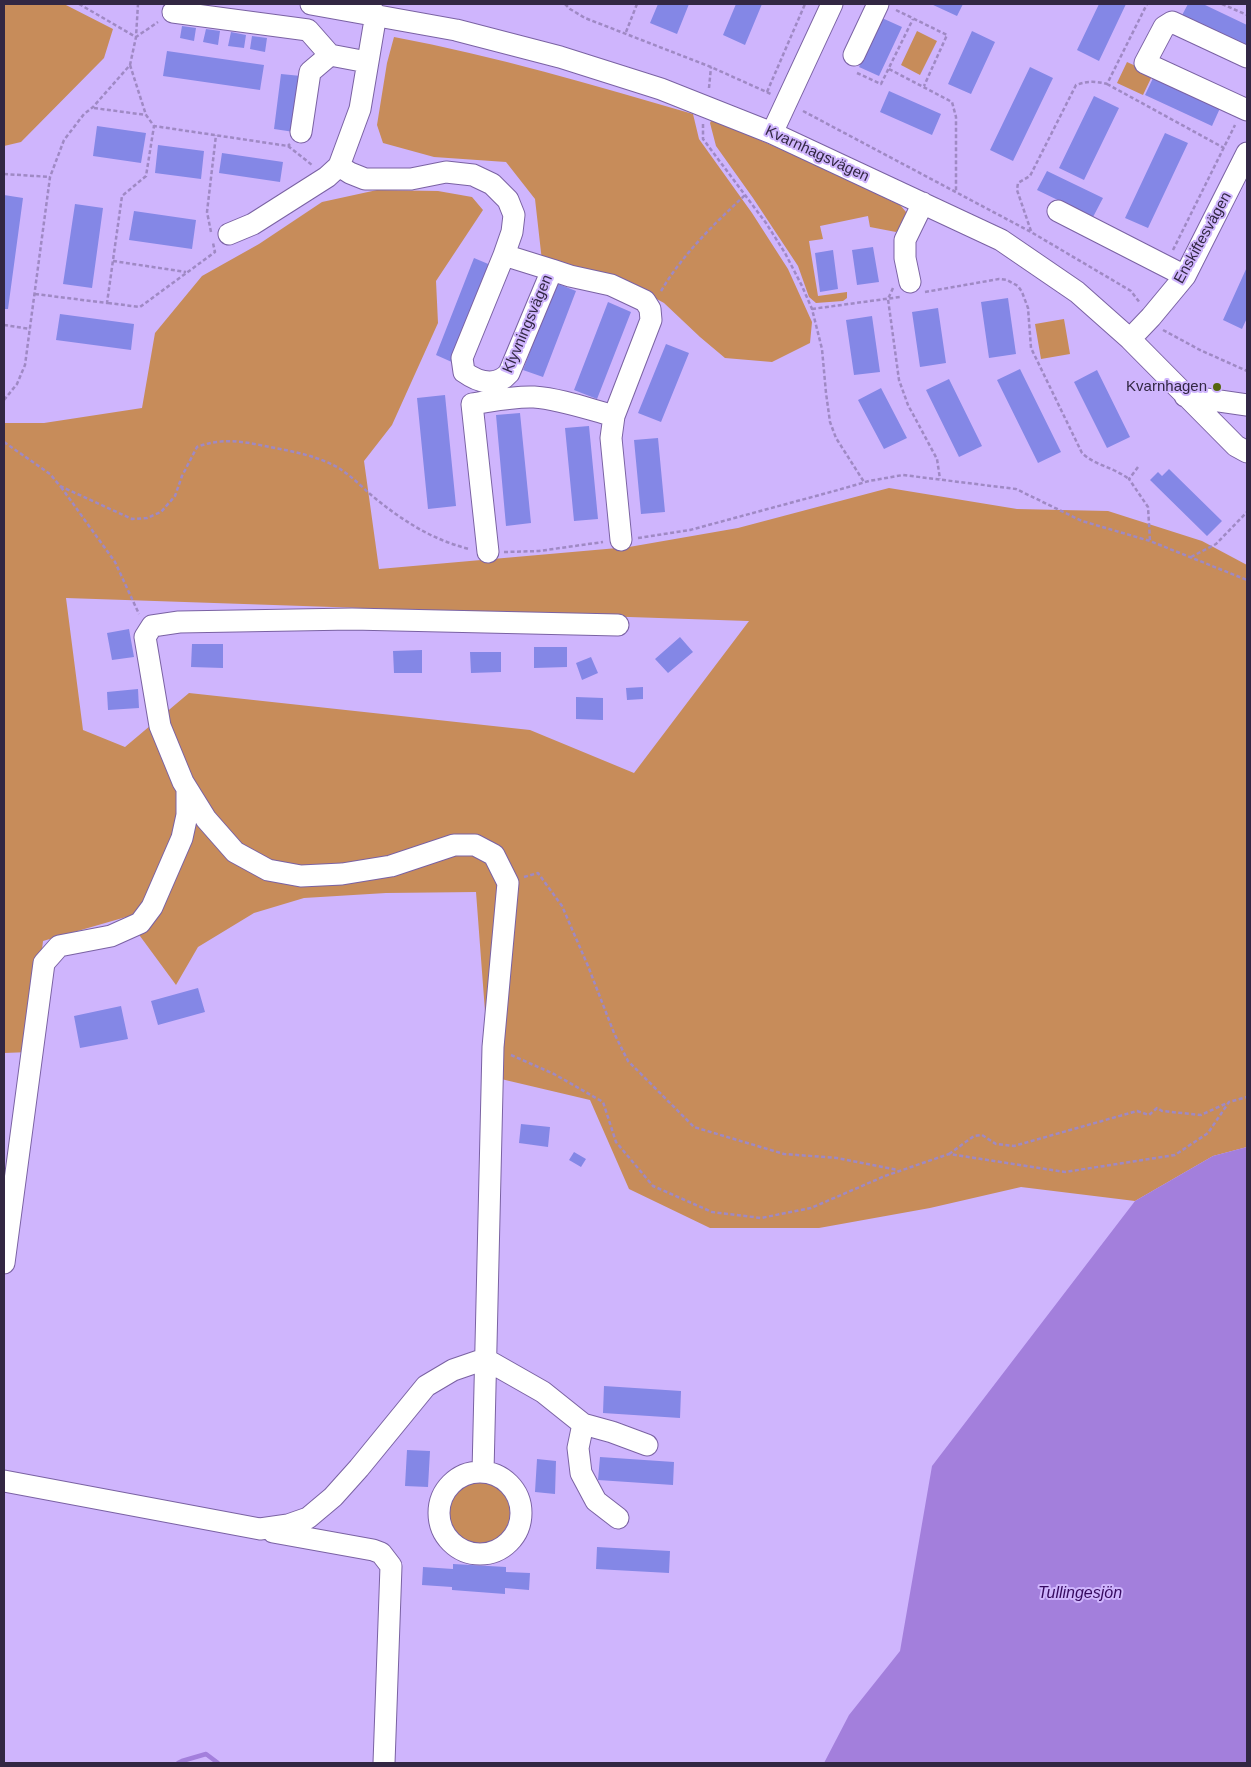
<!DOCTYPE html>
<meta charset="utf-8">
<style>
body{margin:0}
#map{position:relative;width:1251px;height:1767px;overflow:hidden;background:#cfb5fd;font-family:Arial,sans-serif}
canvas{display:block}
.frame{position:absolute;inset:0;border:5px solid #322743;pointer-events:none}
</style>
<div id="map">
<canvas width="1251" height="1767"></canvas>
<div class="frame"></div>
</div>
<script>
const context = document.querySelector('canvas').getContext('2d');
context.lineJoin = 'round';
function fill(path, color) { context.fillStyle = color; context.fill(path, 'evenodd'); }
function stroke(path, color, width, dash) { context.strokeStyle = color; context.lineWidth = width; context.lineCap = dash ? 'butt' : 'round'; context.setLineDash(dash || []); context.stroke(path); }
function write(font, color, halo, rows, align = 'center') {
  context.font = font + ' Arial,sans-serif'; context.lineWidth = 4; context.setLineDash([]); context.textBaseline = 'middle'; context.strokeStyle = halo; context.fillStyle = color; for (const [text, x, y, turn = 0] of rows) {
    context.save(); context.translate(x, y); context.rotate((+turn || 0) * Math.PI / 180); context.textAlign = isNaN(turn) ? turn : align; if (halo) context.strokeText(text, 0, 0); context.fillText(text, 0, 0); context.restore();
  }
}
const green = new Path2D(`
 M4 4H64L113 29 104 58 21 142 4 146Z
 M917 31 937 41 920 75 901 65Z
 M394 37C495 56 594 85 693 114L699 139 752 213 788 269 812 322 810 343 772 362 725 358 700 337 664 303 635 287 542 261 535 199 506 162 434 157 383 143 377 125 387 63Z
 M1127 62 1153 74 1143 95 1117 83Z
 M712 119 896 200 906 212 905 224 896 232 870 227 868 216 820 226 823 239 809 241 818 296 847 292V298L843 301 816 303 809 297 798 266 753 198 716 146 710 123Z
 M377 190 438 191 472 197 483 210 436 281 438 323 392 425 364 461 379 569 629 547 738 528 889 488 1017 509 1108 511 1202 541 1247 565V1147L1213 1156 1135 1201 1021 1187 930 1208 819 1228H710L629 1189 590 1100 501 1079 487 1038 476 892 386 893 304 898 254 913 198 947 176 985 126 917 43 941 30 1052 4 1053V423H44L142 408 155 333 202 276 259 244 322 202ZM66 598 748 621H749L634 773 530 730 189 693 125 747 83 730Z
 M1064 319 1070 354 1041 359 1035 324Z
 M448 1513a31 31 0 1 1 62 0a31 31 0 1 1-62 0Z`);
const water = new Path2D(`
 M1247 1147V1763H824L849 1715 900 1651 932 1466 1135 1201 1213 1156Z`);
const stream = new Path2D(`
 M178 1763 182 1761 206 1754 218 1763`);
const building = new Path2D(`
 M658 4H689L677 34 650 23Z
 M736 4H762L745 45 723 35Z
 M931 4H963L957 16Z
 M1099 4H1126L1099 61 1077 50Z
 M1188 4H1203L1247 25V48L1181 17Z
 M882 18 902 27 879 76 859 67Z
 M182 26 196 28 194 41 180 38Z
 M206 29 220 31 218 45 203 42Z
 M972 31 995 42 971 94 948 84Z
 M231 32 246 35 244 48 228 46Z
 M252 36 267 38 265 52 250 49Z
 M167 51 264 65 260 90 163 76Z
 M1030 67 1053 78 1013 161 990 150Z
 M281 74 301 76 294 132 274 129Z
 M1154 76 1221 106 1212 126 1145 95Z
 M889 91 941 114 932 135 880 112Z
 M1094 96 1119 108 1084 180 1059 168Z
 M97 126 146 133 141 163 93 156Z
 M1165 133 1188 143 1148 228 1125 218Z
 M158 145 204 151 201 179 155 173Z
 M222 153 283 162 280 182 219 173Z
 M1047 171 1103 198 1093 217 1037 190Z
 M4 195 23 198 8 309H4Z
 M75 204 103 208 92 288 63 284Z
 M134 211 196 220 192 249 129 240Z
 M873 247 879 282 857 285 852 250Z
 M833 250 838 289 820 292 815 253Z
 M474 258 493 266 454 363 436 355Z
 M1247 267V318L1242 329 1223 320Z
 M556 283 576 291 543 377 523 370Z
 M1008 298 1016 354 989 358 981 302Z
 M608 302 631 312 597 399 574 390Z
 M938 308 946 363 920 367 912 312Z
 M60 314 134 324 131 350 56 340Z
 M872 316 880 372 854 375 846 320Z
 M666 344 689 353 661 422 638 413Z
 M1020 369 1061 452 1038 463 997 380Z
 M1097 370 1130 437 1107 448 1074 382Z
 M949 379 982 446 959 457 926 390Z
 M881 388 907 438 884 449 858 400Z
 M445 395 456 506 428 509 417 398Z
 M520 413 531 523 506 526 496 415Z
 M589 426 598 519 574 521 565 428Z
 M658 438 665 512 641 514 634 440Z
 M1169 469 1222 521 1207 536 1150 480 1158 472 1162 476Z
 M129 629 134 657 112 660 107 633Z
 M680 637 693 652 668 673 655 659Z
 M192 644H223V668L191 667Z
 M534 647H567V667L534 668Z
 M422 650V673H394L393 651Z
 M470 652H501V672L471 673Z
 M591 657 598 673 582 680 576 663Z
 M643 687V699L627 700 626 688Z
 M138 689 139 708 108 710 107 692Z
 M576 697 603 698V720L576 719Z
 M198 988 205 1012 158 1025 151 1001Z
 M121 1006 128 1039 80 1048 74 1016Z
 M521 1124 550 1127 548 1147 519 1143Z
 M574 1152 586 1159 581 1167 569 1160Z
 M604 1386 681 1391 680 1418 603 1413Z
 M407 1450 430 1451 428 1487 405 1486Z
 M600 1457 674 1462 673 1485 598 1480Z
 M537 1459 556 1461 555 1494 535 1492Z
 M597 1547 670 1551 669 1573 596 1569Z
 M453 1564 506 1567V1572L530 1573 529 1590 505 1588V1594L452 1590V1587L422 1585 423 1567 453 1569Z`);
const path = new Path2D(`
 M79 4 136 37 158 22
 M565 4 570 9 585 18 711 67 771 94
 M1222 4 1247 15
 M896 10 947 35 924 86
 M626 32 637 4
 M130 65 146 115
 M889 69 952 102 956 117V192
 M857 73 881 84 913 19
 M1107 84 1224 148
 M709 88 711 67
 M767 92 805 4
 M94 108 146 115 154 126 288 146 290 144
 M803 111 1031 232 1131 291 1140 303
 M703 124V139L766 223 785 253 802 286 812 309 822 349 826 393 830 422 836 438 864 482
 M288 146 312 165
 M4 174 50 177
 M1031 231 1017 190 1018 183 1030 176 1076 85C1087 81 1095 81 1107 84L1147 4
 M211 232 207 212 216 135
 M1173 250 1235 125
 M113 261 186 272
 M893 288 888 299 899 380 908 405 937 459 940 479
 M661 291C683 254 713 225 745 195
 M925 292 999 279 1007 280 1018 286 1022 292 1028 308 1031 348 1082 453C1094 465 1113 467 1129 479
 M35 294 107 303 122 196 146 176 154 126
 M108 303 140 307 215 252 213 243
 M812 309 900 297
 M4 325 30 329
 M1163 330 1200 350 1247 371
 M4 400 17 384 25 365 50 177 64 140 84 114 93 107 130 65 136 37 138 4
 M4 442 50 474 60 486 132 519 147 518 161 512 175 496 182 476 197 447C220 438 241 441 265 446 290 451 315 455 337 467 349 474 360 485 370 494 400 519 430 539 469 549
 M1138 467 1129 479 1148 507 1150 541
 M61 487 115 562 139 614
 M638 538 690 530 838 490 869 481 903 475 1016 489 1082 521 1150 541 1247 580
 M504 552 539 551 603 542
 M1191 557 1216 544 1247 512
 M524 877 538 873 562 906 588 966 614 1033 628 1061 694 1127 784 1154 837 1158 898 1170
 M511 1055 554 1074 603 1102 616 1142 653 1186 712 1212 761 1218 811 1208 885 1176 949 1154 1065 1172 1175 1155 1208 1133 1229 1102 1247 1097
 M949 1154 974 1136 982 1135 996 1144 1014 1146 1137 1111 1149 1115 1157 1108 1162 1111 1201 1115 1227 1103`);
const minor = new Path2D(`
 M311 4 456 30 560 57 661 89 772 133 1001 240 1077 292 1130 339 1236 446 1247 452
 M173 12 308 30 330 55 367 62
 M854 55 878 4
 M1247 57 1172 22 1164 27 1145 63 1247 110
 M301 132 310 72 330 55
 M772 133 832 4
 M339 166 350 173 365 179H411L446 172 473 175 492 184 508 200 514 215 512 232 504 255 462 358 464 372C478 382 496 388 509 373L552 270 504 255
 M1058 211 1185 276
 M229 234 253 224 327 177 339 166 360 109 376 14
 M552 270 570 276 611 285 645 301 650 309 651 320 614 416 611 438 621 540
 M910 282 905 258V240L923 203
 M1130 339 1151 317 1185 276 1247 153
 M1185 396 1247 405
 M488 552 472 404C492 401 513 396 534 397 561 399 588 409 614 416
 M4 1263 44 963 59 946 111 936 140 923 152 907 182 838 187 815V789
 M583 1424 612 1432 647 1445
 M439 1513a41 41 0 1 1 82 0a41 41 0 1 1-82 0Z
 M483 1472 493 1047 508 883 494 855 475 845H454L391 866 342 874 301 876 268 870 235 852 206 819 183 782 160 726 145 637 152 626 179 622 352 619 618 625
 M4 1481 260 1529 288 1525 308 1518 333 1497 359 1468 426 1386 453 1370 485 1359 543 1392 583 1424 578 1448 581 1473 596 1501 618 1518
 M273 1532 373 1550 381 1553 391 1566 384 1763`);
const markers = [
 [1217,387,5,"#55650d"]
];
const streetNames = [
 ["Kvarnhagsvägen",817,154,25],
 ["Enskiftesvägen",1203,238,-61],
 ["Klyvningsvägen",528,324,-67]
];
const poiNames = [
 ["Kvarnhagen",1207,387]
];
const waterNames = [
 ["Tullingesjön",1080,1594]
];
fill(green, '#c78c5a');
fill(water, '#a37fdc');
stroke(stream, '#a37fdc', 4.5);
fill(building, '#8487e6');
stroke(minor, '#7a62a3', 23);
stroke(path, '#9f89c4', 2.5, [4, 2.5]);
stroke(minor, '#fff', 21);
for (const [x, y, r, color] of markers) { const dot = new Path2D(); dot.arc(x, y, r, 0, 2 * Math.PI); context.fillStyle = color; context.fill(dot); stroke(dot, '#cfb5fd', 2); }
write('15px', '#322743', '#cfb5fd', streetNames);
write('15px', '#322743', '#cfb5fd', poiNames, 'right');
write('italic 16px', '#360a5f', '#cfb5fd', waterNames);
</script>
